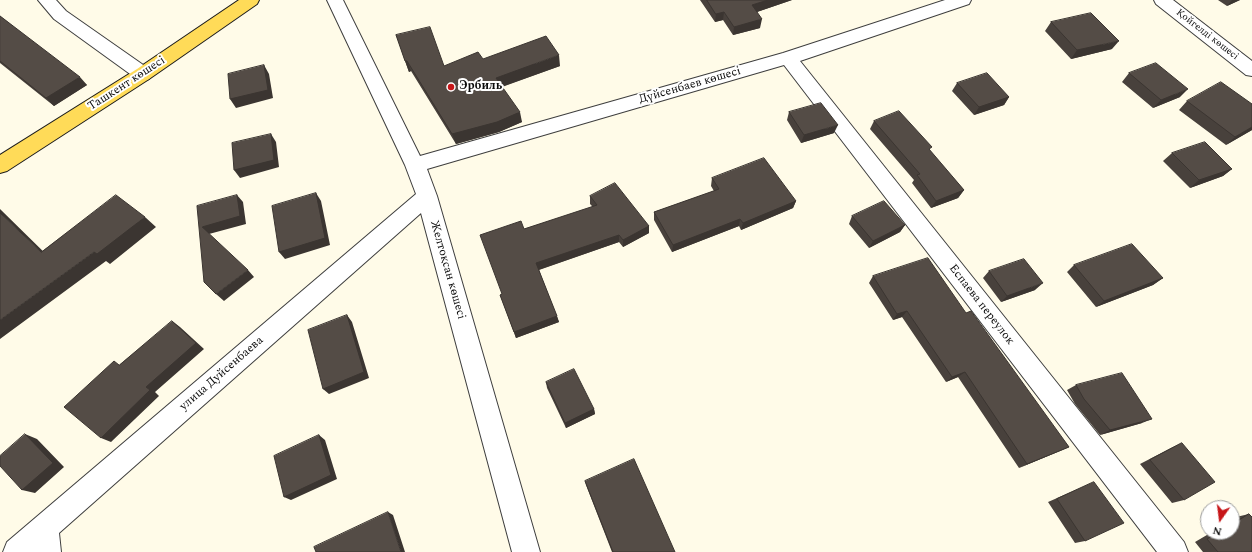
<!DOCTYPE html>
<meta charset="utf-8">
<style>
body{margin:0}
#map{position:relative;width:1252px;height:552px;overflow:hidden;background:#fffbe8;font-family:Spectral,serif}
canvas{display:block}
.north{position:absolute;left:1200px;top:500px;width:40px;height:40px;box-sizing:border-box;background:#fff;border:1px solid #9d9d9d;border-radius:50%;rotate:194deg;font-size:11px;font-weight:700;line-height:16px;text-align:center;color:#0b0b0b}
.north::after{content:'';display:block;margin:auto;width:14px;height:18px;background:#c71619;clip-path:polygon(50% 0,100% 100%,50% 72%,0 100%)}
</style>
<div id="map">
<canvas width="1252" height="552"></canvas>
<div class="north">N</div>
</div>
<script>
const context = document.querySelector('canvas').getContext('2d');
context.lineJoin = 'round';
function stroke(path, color, width, dash) { context.strokeStyle = color; context.lineWidth = width; context.lineCap = dash ? 'butt' : 'round'; context.setLineDash(dash || []); context.stroke(path); }
function fill(path, color) { context.fillStyle = color; context.fill(path, 'evenodd'); }
function write(font, color, halo, rows, align = 'center') {
  context.font = font + ' Spectral,serif'; context.lineWidth = 4; context.setLineDash([]); context.textBaseline = 'middle'; context.strokeStyle = halo; context.fillStyle = color; for (const [text, x, y, turn = 0] of rows) {
    context.save(); context.translate(x, y); context.rotate((+turn || 0) * Math.PI / 180); context.textAlign = isNaN(turn) ? turn : align; if (halo) context.strokeText(text, 0, 0); context.fillText(text, 0, 0); context.restore();
  }
}
const minor = new Path2D(`
 M38 0H56L66 11 149 69 152 74 149 79 143 81 137 79 54 19Z
 M327 0H343L420 156 783 53 945 0H971L969 4 800 61 1184 542 1188 552H1157L784 65 427 169 437 196 540 552H512L421 213 59 533 61 552H3L7 542 416 194 405 165Z
 M1154 0H1173L1252 61V76L1246 75 1156 4Z`);
const major = new Path2D(`
 M239 0H259L257 4 149 79 7 171 0 173V155L137 69Z`);
const wall = new Path2D(`
 M700 0H792L757 12 760 28 733 35 723 20 715 22Z
 M1218 0H1240L1227 6Z
 M0 16 87 85 54 106 0 63Z
 M1051 22 1112 49 1071 59 1045 31Z
 M396 35 444 66 483 59 560 66 502 87 522 122 499 132 456 144 411 71 409 72Z
 M1129 73 1180 97 1153 108 1122 82Z
 M957 83 1009 97 1004 105 974 115 952 91Z
 M1187 101 1252 104V130L1226 145 1179 110Z
 M789 112 834 133 801 143 787 120Z
 M874 121 930 151 964 190 958 198 931 208 912 183 914 180 870 129Z
 M1172 153 1232 169 1223 176 1190 188 1163 161Z
 M712 178 796 201 793 208 741 230 739 226 672 252 654 220V212L714 191 711 186Z
 M590 196 649 226V233L623 247 619 242 539 270 559 322 516 338 500 295 502 294 524 229 593 207 590 204Z
 M852 216 905 225 900 232 869 248 849 224Z
 M1074 265 1163 278 1153 285 1096 307 1067 272Z
 M989 271 1035 290 1001 302 983 278Z
 M873 276 966 313 1069 447 1019 468 958 377 946 382 902 317 893 320 869 283Z
 M546 382 594 409 595 414 566 428 547 388Z
 M1076 385 1142 423 1100 435 1075 404 1067 390Z
 M1182 443 1184 500 1172 503 1140 464 1171 448Z
 M585 481 675 552H612L586 485Z
 M1094 482 1085 541 1075 543 1048 502Z
 M1249 514 1252 552H1203L1195 542 1212 532H1232V520L1236 517Z`);
const shadedWall = new Path2D(`
 M768 0H792L751 14 752 5Z
 M1232 0H1240L1227 6Z
 M724 12 723 20 715 22 716 14Z
 M762 19 760 28 733 35 734 27Z
 M1119 41 1112 49 1071 59 1077 50Z
 M559 55 560 66 498 88 496 78Z
 M405 61H407L411 71 409 72Z
 M264 65 269 74 273 98 236 108 230 99Z
 M80 77 87 85 54 106 46 98Z
 M1188 89 1180 97 1153 108 1161 100Z
 M1009 97 1004 105 974 115 979 107Z
 M520 112 522 122 499 132 456 144 452 134Z
 M838 125 834 133 801 143 804 135Z
 M1252 127V130L1226 145 1235 137Z
 M271 134 276 142 279 167 240 178 234 170Z
 M1232 169 1223 176 1190 188 1199 180Z
 M964 190 958 198 931 208 936 201Z
 M316 193 321 201 330 245 285 259 279 252Z
 M237 195 243 202 246 224 209 234 202 227Z
 M796 201 793 208 741 230 743 223Z
 M0 209 54 262 41 252 0 213Z
 M145 217 156 227 110 264 106 261 0 339V320L94 252Z
 M740 219 739 226 672 252 673 245Z
 M905 225 900 232 869 248 873 241Z
 M649 226V233L623 247V240Z
 M619 235V242L538 270 536 263Z
 M248 270 254 277 224 301 216 294Z
 M1163 278 1153 285 1096 307 1104 301Z
 M1043 283 1035 290 1001 302 1007 296Z
 M907 311 902 317 893 320 897 314Z
 M347 315 352 322 369 378 329 394 323 389Z
 M557 316 559 322 516 338 514 332Z
 M172 321 180 327 204 349 155 392 159 396 111 442 101 438 146 387Z
 M965 372 958 377 946 382 952 377Z
 M594 409 595 414 566 428 565 423Z
 M1152 419 1142 423 1100 435 1110 430Z
 M25 434 37 439 64 467 35 493 22 490Z
 M319 435 325 440 337 479 291 500 284 497Z
 M1069 447 1060 451 1019 468 1027 464Z
 M388 512 393 515 405 552H401Z`);
const building = new Path2D(`
 M707 0H768L752 5 762 19 734 27 724 12 716 14Z
 M1091 13 1119 41 1077 50 1051 22Z
 M0 16 80 77 46 98 0 61Z
 M430 27 444 66 478 52 483 59 546 36 559 55 496 78 520 112 497 122 452 134 407 61H405L396 35Z
 M1156 63 1188 89 1161 100 1129 73Z
 M264 65 268 90 230 99 228 74Z
 M987 73 1009 97 979 107 957 83Z
 M1221 82 1252 104V127L1235 137 1187 101Z
 M821 103 838 125 804 135 789 112Z
 M899 111 932 147 929 149 964 190 936 201 917 175 920 174 874 121Z
 M271 134 274 160 234 170 232 143Z
 M1205 142 1232 169 1199 180 1172 153Z
 M764 158 796 201 743 223 740 219 673 245 654 212 719 189 712 178Z
 M615 183 649 226 623 240 619 235 536 263 557 316 514 332 500 295 502 294 480 235 521 221 524 229 597 205 590 196Z
 M316 193 325 238 279 252 272 206Z
 M116 195 145 217 97 254 94 252 0 320V213L41 252Z
 M237 195 240 216 202 227 248 270 216 294 204 282 197 206Z
 M884 201 905 225 873 241 852 216Z
 M1132 244 1163 278 1104 301 1074 265Z
 M928 258 966 313 971 311 1069 447 1027 464 965 372 952 377 907 311 897 314 873 276Z
 M1024 259 1043 283 1007 296 989 271Z
 M347 315 364 372 323 389 308 330Z
 M172 321 196 343 146 387 150 390 101 438 64 407 114 361 119 365Z
 M574 369 594 409 565 423 546 382Z
 M1122 373 1152 419 1110 430 1084 399 1076 385Z
 M25 434 53 463 22 490 0 466V456Z
 M319 435 331 475 284 497 274 456Z
 M1182 443 1215 482 1184 500 1150 460Z
 M634 459 675 552H613L585 481Z
 M1094 482 1124 523 1085 541 1057 499Z
 M388 512 401 552H316L314 547Z
 M1249 514 1252 517V552H1218L1207 539 1219 532H1232V525Z`);
const markers = [
 [451,87,4,"#c71619"]
];
const farStreetnames = [
 ["Қойгелді көшесі",1207,35,38]
];
const streetNames = [
 ["Ташкент көшесі",127,84,-33],
 ["Дүйсенбаев көшесі",690,86,-16],
 ["Желтоқсан көшесі",447,270,74],
 ["Еспаева переулок",981,305,52],
 ["улица Дуйсенбаева",222,374,-41]
];
const poiNames = [
 ["Эрбиль",459,87]
];
stroke(minor, '#3e3e3e', 2);
stroke(major, '#1c1c1c', 2);
fill(minor, '#fff');
fill(major, '#ffdb58');
fill(wall, '#48413c');
fill(shadedWall, '#3b3531');
fill(building, '#544c46');
stroke(building, '#3b3531', 1);
for (const [x, y, r, color] of markers) { const dot = new Path2D(); dot.arc(x, y, r, 0, 2 * Math.PI); context.fillStyle = color; context.fill(dot); stroke(dot, '#fff', 1.5); }
write('10px', '#0b0b0b', '#fff', farStreetnames);
write('12px', '#0b0b0b', '#fff', streetNames);
write('bold 12px', '#0b0b0b', '#fff', poiNames, 'left');
</script>
